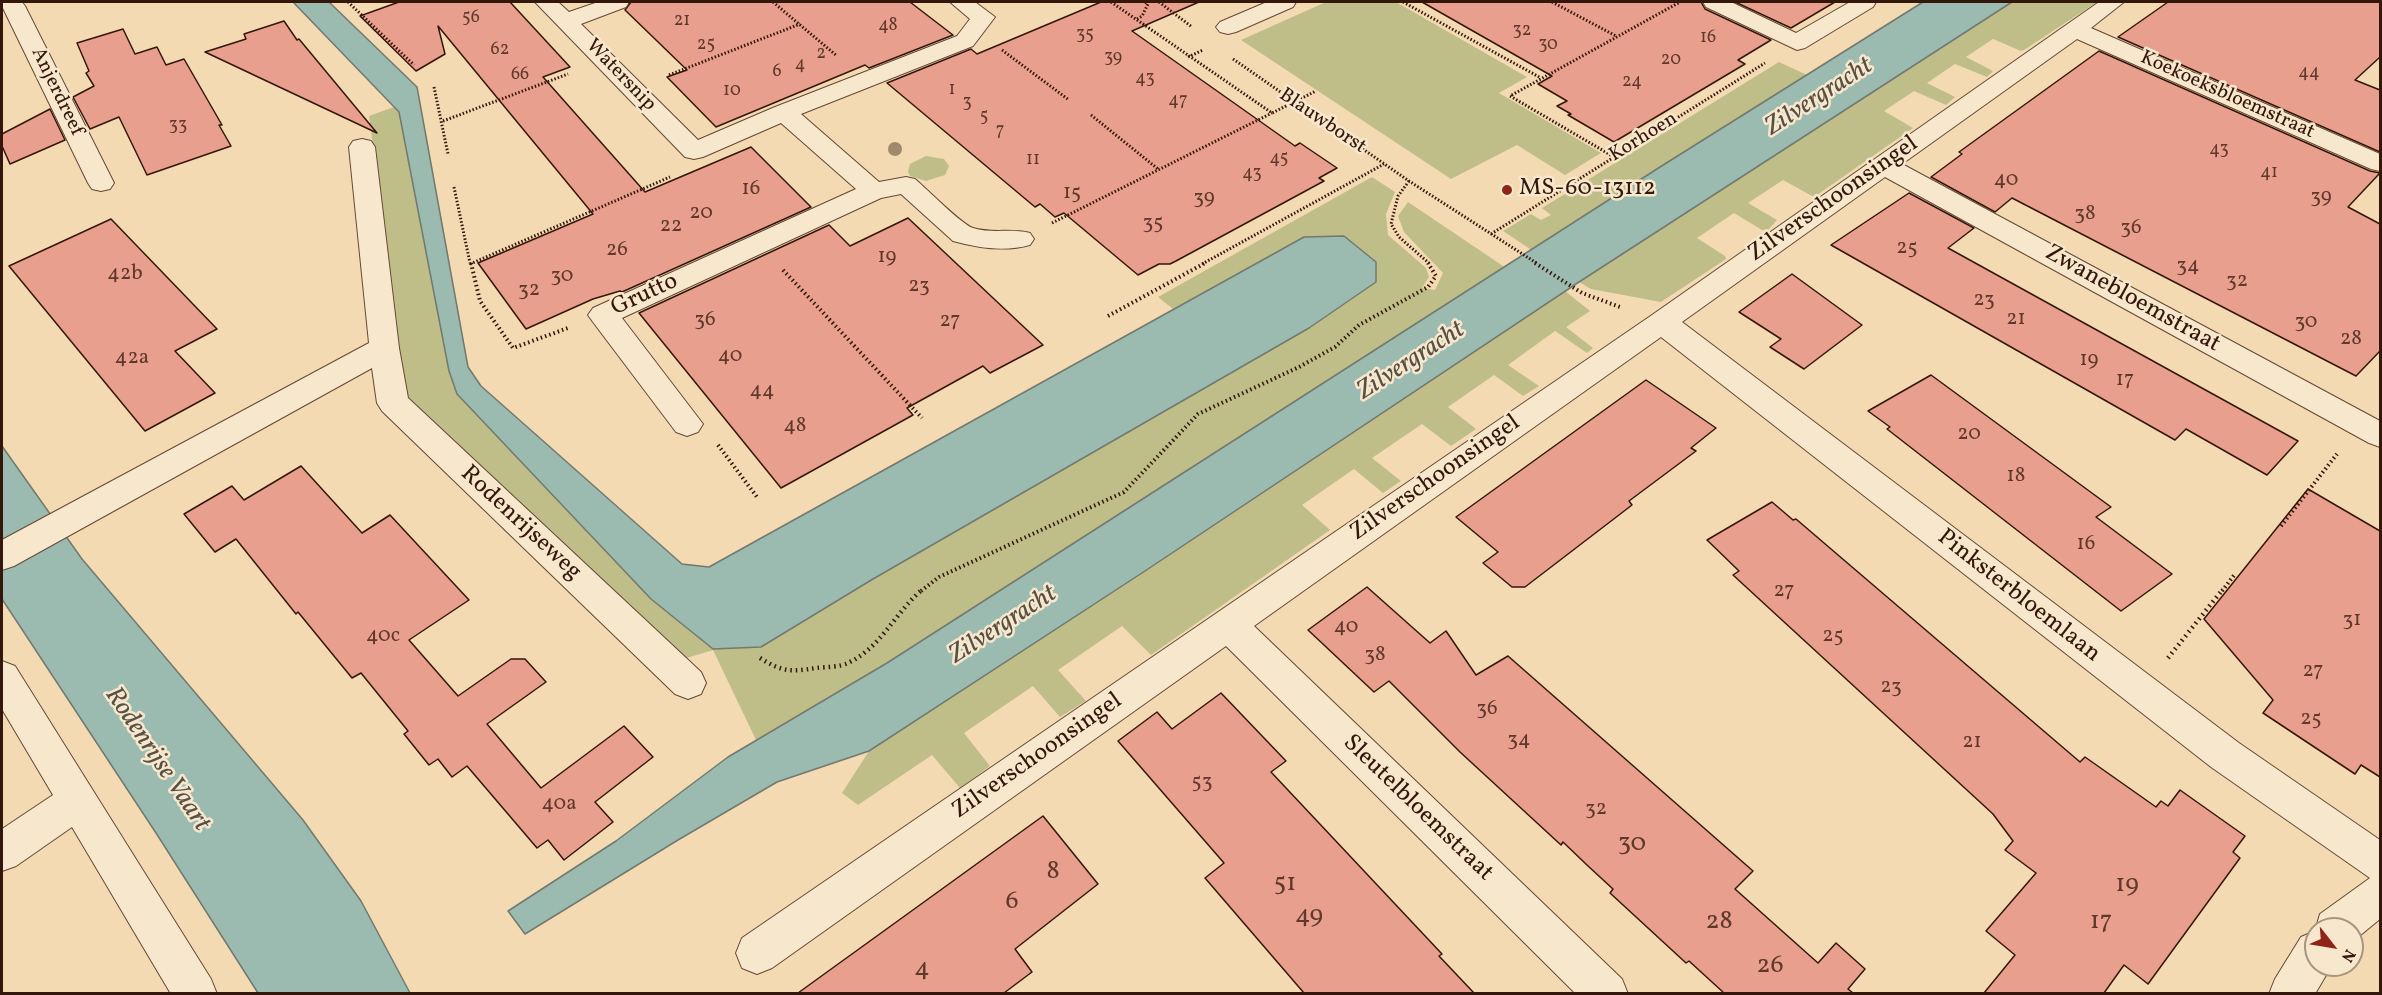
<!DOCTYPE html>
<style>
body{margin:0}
#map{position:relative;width:2382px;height:995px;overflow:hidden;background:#f3dab2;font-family:Vollkorn,serif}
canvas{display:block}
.frame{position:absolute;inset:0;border:3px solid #34170b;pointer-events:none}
.north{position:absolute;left:2304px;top:917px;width:60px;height:60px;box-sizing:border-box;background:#f7e7cd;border:2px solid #a9947f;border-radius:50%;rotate:121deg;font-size:16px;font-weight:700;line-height:24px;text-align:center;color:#34170b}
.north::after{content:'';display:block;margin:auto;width:21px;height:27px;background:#8f2418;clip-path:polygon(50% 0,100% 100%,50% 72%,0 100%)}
</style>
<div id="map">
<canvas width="2382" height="995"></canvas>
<div class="frame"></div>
<div class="north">N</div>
</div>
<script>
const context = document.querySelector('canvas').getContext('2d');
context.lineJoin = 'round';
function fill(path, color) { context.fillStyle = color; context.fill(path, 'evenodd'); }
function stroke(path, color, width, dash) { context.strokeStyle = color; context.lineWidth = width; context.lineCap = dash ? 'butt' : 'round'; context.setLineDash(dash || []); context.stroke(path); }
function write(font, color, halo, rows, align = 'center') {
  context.font = font + ' Vollkorn,serif'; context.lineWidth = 5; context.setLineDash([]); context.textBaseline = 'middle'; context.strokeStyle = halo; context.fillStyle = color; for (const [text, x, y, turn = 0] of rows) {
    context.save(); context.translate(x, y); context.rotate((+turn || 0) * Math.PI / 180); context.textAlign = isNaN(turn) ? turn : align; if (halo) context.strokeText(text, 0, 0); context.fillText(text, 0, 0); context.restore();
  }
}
const green = new Path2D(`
 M1326 2H1396L1527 77 1499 93 1601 153 1565 175 1517 145 1451 179 1241 40Z
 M2012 2H2097L2024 50 2021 51 1993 39 1966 57 1993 71 1987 77 1955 64 1927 83 1955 97 1946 105 1914 91 1884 111 1913 128 1817 195 1812 196 1783 180 1748 203 1777 220 1768 230H1762L1734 213 1697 238 1725 256 1726 259 1661 302 1591 289 1579 282Z
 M1779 62 1807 75 1533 251 1503 231 1531 214 1541 220 1551 215 1542 208Z
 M394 107 399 112 402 122 449 371 457 394 713 649 761 647 873 579 1309 328 1376 282V262L1344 236 1304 237 1173 309 1158 297 1372 177 1395 192 1386 214 1388 235 1426 268 1429 277 1422 288 1435 290 1443 273 1404 232 1398 216 1408 202 1506 268 887 663 756 740 713 650 680 660 406 397 369 116Z
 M926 156 944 159 949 166 945 175 926 181 910 176 908 172 910 164Z
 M1565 291 1590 311 1566 327 1593 348 1587 353 1555 331 1508 365 1539 386 1523 396 1494 375 1448 407 1476 429 1451 446 1422 424 1372 458 1401 481 1383 493 1354 469 1302 505 1330 530 1151 655 1122 626 1058 670 1086 701 1060 717 1033 686 964 733 990 766 960 788 932 755 858 805 842 793 869 751Z`);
const water = new Path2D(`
 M293 2H329L417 87 468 367 481 386 682 564 709 567 1304 237 1344 236 1376 262V282L1309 328 873 579 761 647 713 649 651 599 457 394 449 371 399 112Z
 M1923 2H2012L1579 282 1145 571 869 751 777 782 678 840 525 934 508 911 616 841 728 757 887 663 1660 167Z
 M2 446 82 559 303 820 361 901 410 993H258L156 833 2 599Z`);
const building = new Path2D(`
 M399 2H510L570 67 543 77 645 192 751 147 811 207 622 292 620 291 593 299 526 329 478 263 593 214 438 26 445 54 416 71 360 16Z
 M631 2H910L953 35 869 68 865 65 716 127 667 77 687 70 625 10Z
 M1101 2H1199L1132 31 1295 146 1300 143 1337 168 1319 178 1324 181 1176 261 1170 264H1159L1138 275 1064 213 1055 217 1040 204 1035 207 887 83 971 49 977 54Z
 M1422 2H1701L1705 9 1771 40 1738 60 1745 64 1614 142 1568 115 1571 114 1557 106 1567 101 1538 84 1552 76Z
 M1735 2H1835L1791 28Z
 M2168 2H2380V57L2355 80 2380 90V152L2118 37Z
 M284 21 297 40 299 39 377 133 205 52 246 39 244 34Z
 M123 29 135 54 157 47 166 65 184 59 222 125H219L231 146 147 175 119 117 90 129 73 97 94 86 86 73 89 71 77 43Z
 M2099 51 2370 171 2380 173 2348 207 2380 224V351L2356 376 2012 198 1995 212 1931 177 1962 154 1959 152Z
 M50 109 65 140 10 164 2 146V134Z
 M1909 193 1974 228 1948 248 2298 441 2267 475 2186 429 2175 440 1831 245Z
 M908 218 1043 345 990 373 983 366 907 408 913 415 781 488 639 313 829 225 850 246Z
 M111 219 217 329 175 351 215 393 145 431 9 266Z
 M1792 274 1862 325 1804 369 1770 347 1781 339 1739 312Z
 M1931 375 2111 507 2096 517 2172 574 2121 611 1887 429 1890 427 1868 411Z
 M1646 380 1716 428 1691 448 1696 451 1629 501 1632 505 1525 587H1512L1483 563 1498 552 1456 517Z
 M301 466 362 533 390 515 469 600 409 640 458 696 511 659H525L546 682 487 724 541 788 624 726 653 757 595 802 613 822 564 860 548 840 537 848 467 766 452 777 438 759 429 765 404 734 408 731 361 673 352 678 298 612 296 614 236 539 215 552 184 514 232 486 244 500Z
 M2308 489 2380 531V777L2361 765 2355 774 2263 713 2273 700 2204 619Z
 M1772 502 1793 520 1796 519 1810 531 2080 762 2085 757 2156 807 2161 801 2168 806 2180 790 2245 836 2233 852 2240 858 2148 984 2124 965 2104 993H1984L2015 955 1986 931 2036 873 2005 850 2013 841 1993 814 1733 575 1739 571 1707 540Z
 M1367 587 1430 643 1446 631 1476 675 1508 656 1753 871 1735 889 1818 963 1836 943 1865 969 1848 989 1853 993H1724L1689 961 1686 963 1610 893 1613 889 1588 866 1563 842 1561 845 1460 752 1389 681 1374 692 1308 630Z
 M1221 693 1286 761 1271 772 1442 954 1439 956 1474 993H1304L1205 878 1224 863 1118 741 1157 712 1172 729Z
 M1043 816 1098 884 1015 949 1032 972 1004 993H798Z`);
const pathFar2 = new Path2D(`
 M348 2 414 65
 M773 2 837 56
 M1111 2 1272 113 1316 91
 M1159 2 1192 27
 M1403 2 1541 78
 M1552 2 1616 36
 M1137 19 1142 16 1148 4 1145 2
 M1002 50 1069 100
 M1188 57 1203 50
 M1233 59 1409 181 1538 264
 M669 75 800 24
 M434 87 448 154
 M1091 115 1158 169
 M443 121 568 74
 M1614 157 1510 96 1680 2
 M1409 181 1398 196 1391 224 1399 237 1430 264
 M454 187 470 263
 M1052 223 1272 113
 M1491 234 1765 63
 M470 264 670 177
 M1202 264 1384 164`);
const pathFar1 = new Path2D(`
 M471 263 480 301 513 348 568 328
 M1535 263 1582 293 1620 307
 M783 270 922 418
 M1108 316 1205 263
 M718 445 757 497
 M2281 526 2337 454
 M921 591 939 577 1124 492 1198 414 1299 367 1335 347 1359 325 1428 287 1436 276 1428 263
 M2222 591 2235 574`);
const path = new Path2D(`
 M760 658C782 672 791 672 816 668 826 667 840 667 848 663 882 647 895 612 923 589
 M2168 658 2223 589`);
const street = new Path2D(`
 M2 2H22L25 6 114 183 110 189 101 191 92 189 88 183 2 6Z
 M535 2H558L569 12 598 2H629L626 7 581 24 698 140 775 107 957 36 970 19 950 2H975L995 17 973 46 801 114 879 182 906 177 915 179C927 189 961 224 973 228 992 234 1011 228 1030 233L1034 239 1030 245C1005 252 978 248 953 241L901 194 881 198 622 318 703 424 698 432 687 436 676 432 593 322 588 315 593 308 856 189 781 123 703 157 694 159 685 157Z
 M1267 2H1296L1293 7 1236 32 1228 34 1220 32 1216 27 1220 22Z
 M1703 2H1731L1796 33 1850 2H1876L1873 7 1805 48 1797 50 1706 7Z
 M2099 2H2124L2091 28 2380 154V171L2371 169 2077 39 1902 164 2380 421V447L2369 443 1885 177 1682 322 2239 743 2380 840V919L2352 942V929H2316V965H2332L2315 994H2269L2275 979 2301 937 2315 931 2320 914 2370 878 2211 767 1661 337 1254 626 1622 979 1628 994H1576L1226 646 772 968 757 974 742 968 736 953 742 938 1652 315Z
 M362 139 371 141 375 147 399 348 408 398 701 672 706 683 701 694 688 699 675 694 382 411 377 403 372 368 14 566 2 570V540L369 343 349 147 353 141Z
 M2 661 15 666 211 979 217 994H171L72 827 16 866 2 871V829L53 795 2 709Z`);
const trees = [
 [895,149]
];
const markers = [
 [1507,190,6,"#8f2418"]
];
const farNumbernames = [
 ["56",471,19],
 ["21",682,22],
 ["48",888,27],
 ["32",1522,32],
 ["35",1085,36],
 ["16",1708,39],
 ["25",706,46],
 ["30",1548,46],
 ["62",500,51],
 ["2",821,55],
 ["39",1113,59],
 ["20",1671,61],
 ["4",800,66],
 ["6",777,73],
 ["44",2309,74],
 ["66",520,76],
 ["43",1145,80],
 ["24",1632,83],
 ["1",952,91],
 ["10",732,92],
 ["47",1178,102],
 ["3",967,104],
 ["5",984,118],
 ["33",178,127],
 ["7",1000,132],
 ["43",2219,151],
 ["45",1279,160],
 ["11",1033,161],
 ["41",2269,174],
 ["43",1252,175]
];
const farStreetnames = [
 ["Watersnip",620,76,46],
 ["Anjerdreef",56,92,64],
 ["Koekoeksbloemstraat",2227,96,24],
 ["Blauwborst",1322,122,34],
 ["Korhoen",1644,138,-32]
];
const numberNames = [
 ["40",2006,181],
 ["16",751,190],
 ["15",1072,194],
 ["39",2321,198],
 ["39",1204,199],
 ["20",701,214],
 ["38",2085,215],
 ["35",1153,224],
 ["22",671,227],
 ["36",2131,229],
 ["25",1907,249],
 ["26",617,251],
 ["19",887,258],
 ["34",2188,267],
 ["42b",125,275],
 ["30",562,277],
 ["32",2237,282],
 ["23",919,287],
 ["32",529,291],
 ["23",1984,301],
 ["21",2016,320],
 ["36",705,321],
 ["27",950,322],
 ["30",2306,323],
 ["28",2351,340],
 ["40",730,357],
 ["42a",132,359],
 ["19",2089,361],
 ["17",2125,381],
 ["44",762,392],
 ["48",795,427],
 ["20",1969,435],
 ["18",2016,477],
 ["16",2086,545],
 ["27",1784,592],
 ["31",2352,621],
 ["40",1346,628],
 ["40c",383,637],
 ["25",1833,637],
 ["38",1375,656],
 ["27",2313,672],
 ["23",1891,688],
 ["36",1487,710],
 ["25",2311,720],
 ["34",1519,741],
 ["21",1972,743],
 ["53",1202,783],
 ["40a",559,805],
 ["32",1596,810]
];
const poiNames = [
 ["MS-60-13112",1519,190]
];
const streetNames = [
 ["Zilverschoonsingel",1834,200,-35],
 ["Grutto",645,296,-25],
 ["Zwanebloemstraat",2132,300,29],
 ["Zilverschoonsingel",1436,479,-35],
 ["Rodenrijseweg",520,524,43],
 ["Pinksterbloemlaan",2018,597,38],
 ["Zilverschoonsingel",1038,757,-35],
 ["Sleutelbloemstraat",1417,809,44]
];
const waterNames = [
 ["Zilvergracht",1820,98,-33],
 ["Zilvergracht",1412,362,-33],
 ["Zilvergracht",1004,626,-33],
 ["Rodenrijse Vaart",156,760,56]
];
const nearNumbernames = [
 ["30",1632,845],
 ["8",1053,873],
 ["51",1285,885],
 ["19",2127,886],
 ["6",1012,903],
 ["49",1309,917],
 ["28",1719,923],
 ["17",2101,923],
 ["26",1770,967],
 ["4",922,970]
];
fill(green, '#bfbe89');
fill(water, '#9bbab0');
stroke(water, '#72796e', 1.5);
fill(building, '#e99f8d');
stroke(building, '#34170b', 1.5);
stroke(street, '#644835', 2);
stroke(pathFar2, '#34170b', 3, [1.5, 2]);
stroke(pathFar1, '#34170b', 4, [1.5, 3]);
stroke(path, '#34170b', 4.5, [1.5, 4]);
fill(street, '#f7e7cd');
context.fillStyle = '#a18a6b';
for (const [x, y] of trees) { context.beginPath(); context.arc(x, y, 7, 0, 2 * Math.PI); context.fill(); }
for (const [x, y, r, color] of markers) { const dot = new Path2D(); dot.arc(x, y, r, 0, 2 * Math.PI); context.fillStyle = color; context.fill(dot); stroke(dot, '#f7e7cd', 2); }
write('18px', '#61392c', null, farNumbernames);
write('20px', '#34170b', '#f7e7cd', farStreetnames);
write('21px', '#61392c', null, numberNames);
write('24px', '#34170b', '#f7e7cd', poiNames, 'left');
write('24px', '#34170b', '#f7e7cd', streetNames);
write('italic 26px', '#585045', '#f7e7cd', waterNames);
write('26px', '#61392c', null, nearNumbernames);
</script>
